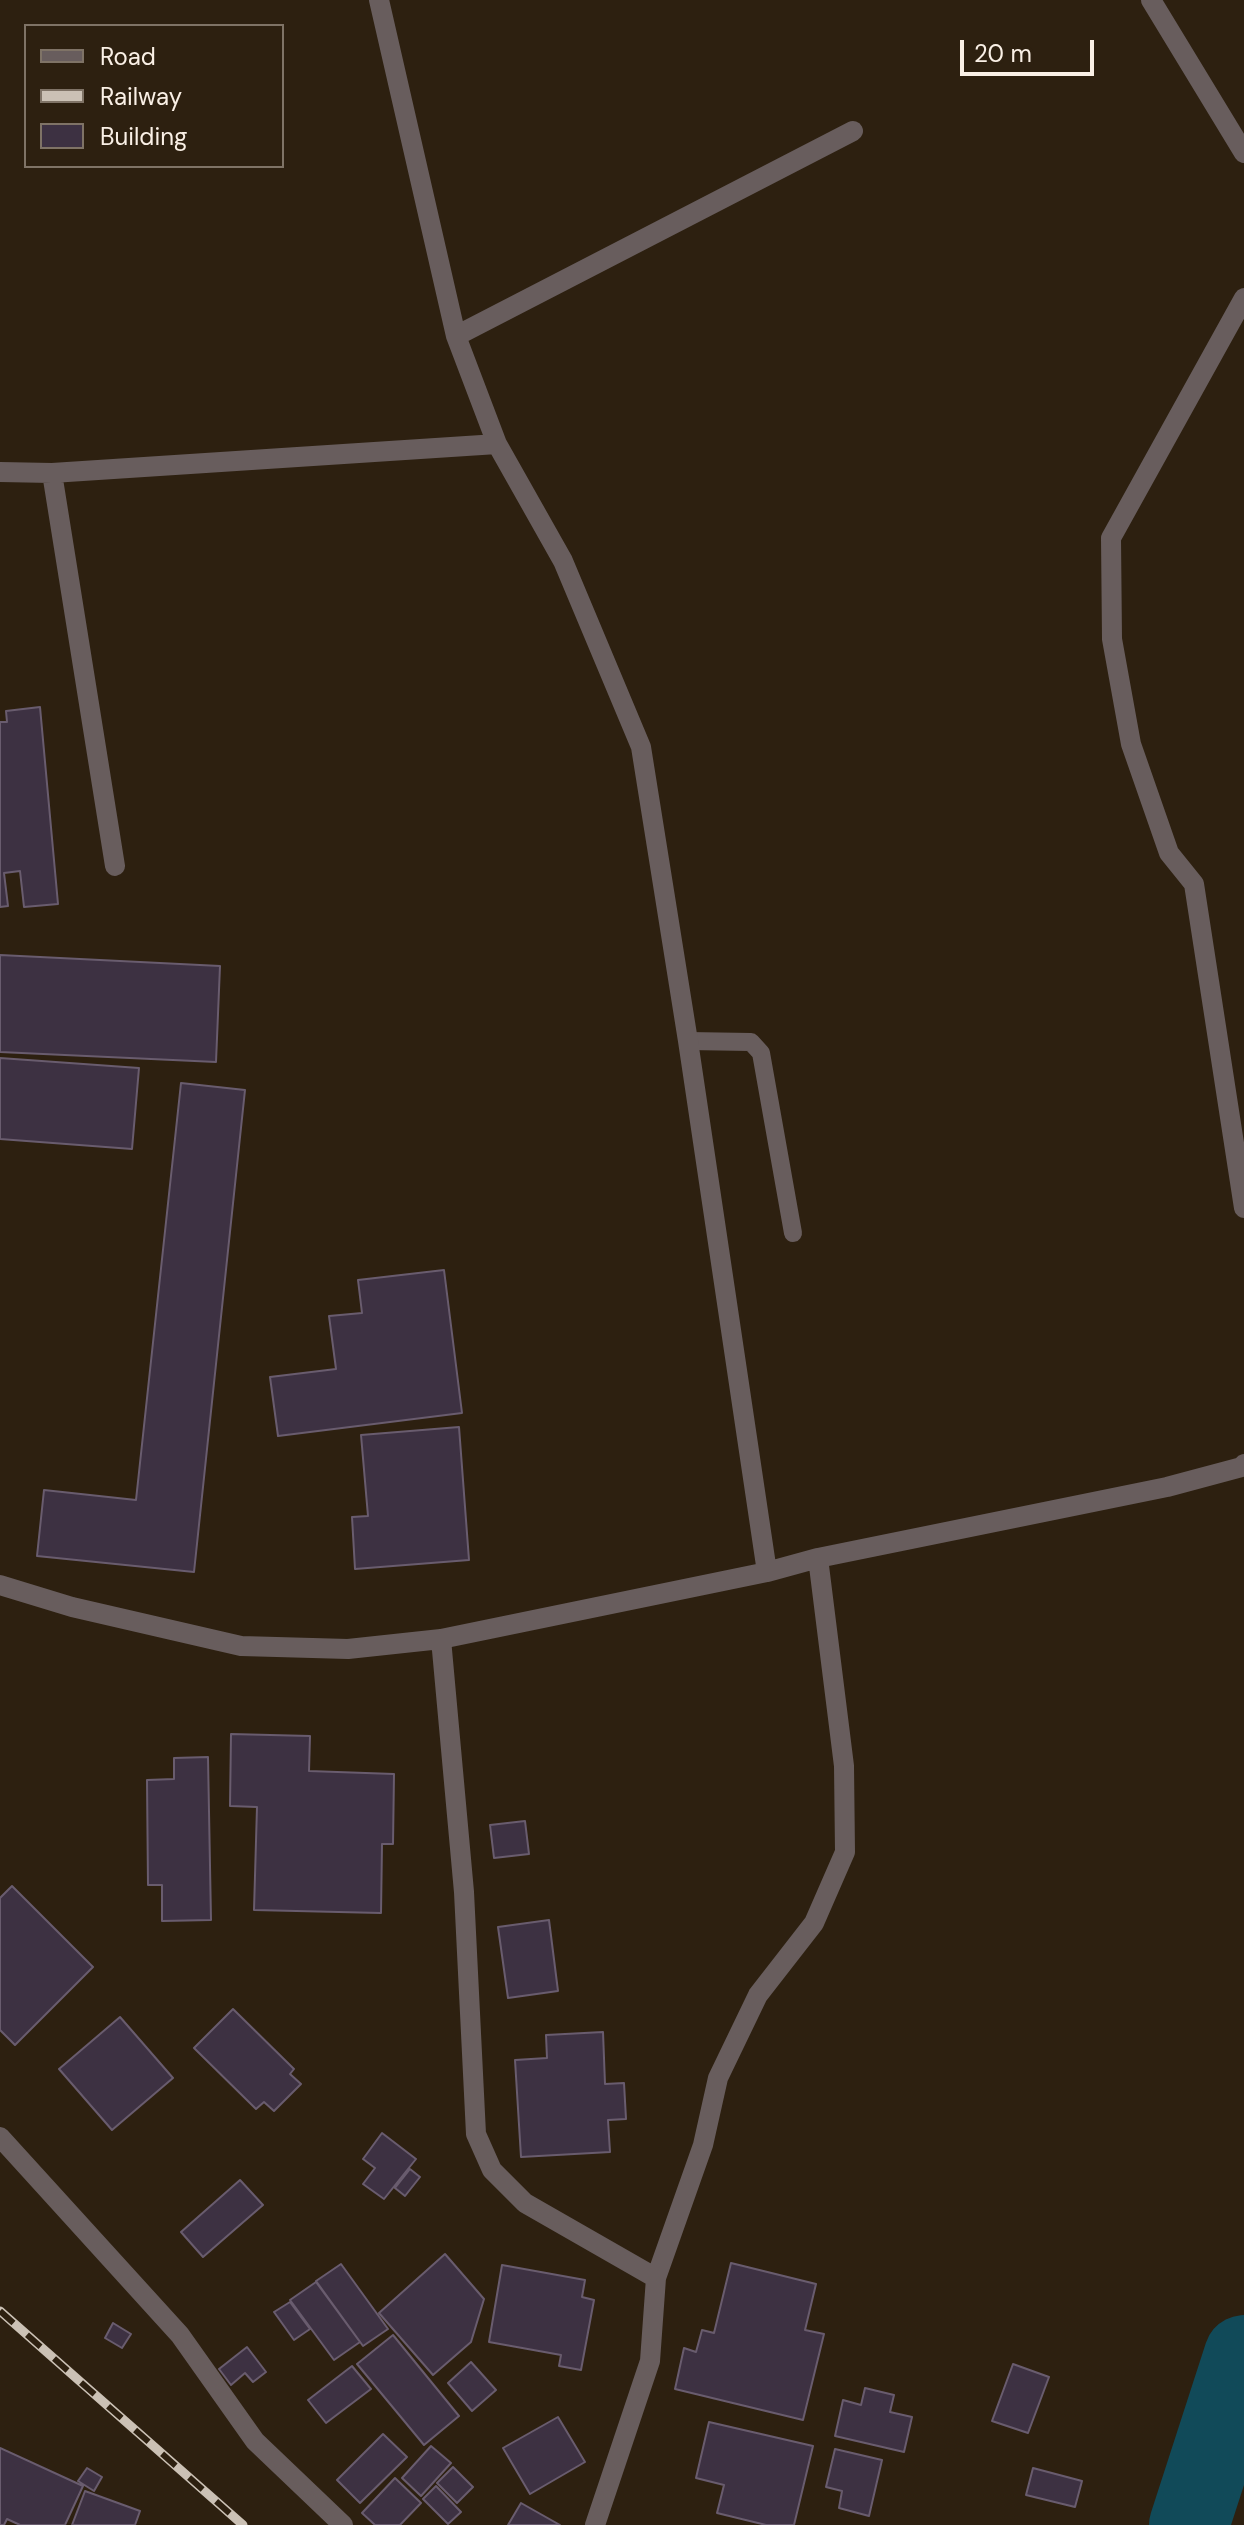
<!DOCTYPE html>
<style>
body{margin:0}
#map{position:relative;width:1244px;height:2525px;overflow:hidden;background:#2d2010;font-family:"DM Sans",sans-serif}
canvas{display:block}
.legend{position:absolute;left:24px;top:24px;width:260px;height:144px;box-sizing:border-box;background:#2d2010;border:2px solid #7f7366;margin:0;padding:10px 14px;list-style:none;font-size:24px;color:#faf0e6}
.legend li{display:flex;align-items:center;gap:16px;height:40px}
.legend b{width:40px;border:2px solid #7f7366}
.scale{position:absolute;left:960px;top:40px;width:134px;height:36px;box-sizing:border-box;border:4px solid #faf0e6;border-top:0;padding-left:10px;font-size:24px;line-height:28px;white-space:nowrap;color:#faf0e6;-webkit-text-stroke:6px #2d2010;paint-order:stroke}
</style>
<div id="map">
<canvas width="1244" height="2525"></canvas>
<ul class="legend">
<li><b style="height:10px;background:#685d5d"></b>Road</li>
<li><b style="height:10px;background:#cbc1b5"></b>Railway</li>
<li><b style="height:22px;background:#3d3142"></b>Building</li>
</ul>
<div class="scale">20 m</div>
</div>
<script>
const context = document.querySelector('canvas').getContext('2d');
context.lineJoin = 'round';
function stroke(path, color, width, dash) { context.strokeStyle = color; context.lineWidth = width; context.lineCap = dash ? 'butt' : 'round'; context.setLineDash(dash || []); context.stroke(path); }
function fill(path, color) { context.fillStyle = color; context.fill(path, 'evenodd'); }
const river = new Path2D(`
 M1189 2525 1244 2355`);
const building = new Path2D(`
 M40 707 58 904 24 907 20 871 4 873 8 906 0 907V722H7L6 711Z
 M0 955 220 966 216 1062 0 1052Z
 M0 1058 139 1068 132 1149 0 1139Z
 M181 1083 245 1090 194 1572 37 1556 44 1490 136 1500Z
 M444 1270 462 1413 278 1436 270 1377 336 1369 329 1316 362 1313 358 1280Z
 M459 1427 469 1560 355 1569 352 1517 368 1516 361 1435Z
 M231 1734 310 1736 309 1771 394 1774 393 1844H382L381 1913 254 1910 257 1807 230 1806Z
 M208 1757 211 1920 162 1921V1885H148L147 1780 174 1779V1758Z
 M525 1821 529 1854 494 1858 490 1825Z
 M12 1886 93 1967 15 2045 0 2030V1898Z
 M549 1920 558 1991 508 1998 498 1927Z
 M233 2009 294 2069 290 2074 301 2084 274 2111 264 2102 256 2109 194 2048Z
 M120 2017 173 2078 112 2130 59 2069Z
 M603 2032 605 2084 624 2083 626 2119 608 2120 610 2152 521 2157 515 2060 547 2058 546 2035Z
 M382 2133 416 2159 384 2199 363 2184 375 2168 363 2159Z
 M410 2169 420 2177 405 2196 395 2188Z
 M240 2180 263 2205 203 2257 181 2232Z
 M445 2254 484 2299 471 2342 433 2375 379 2313Z
 M731 2263 816 2284 805 2330 824 2334 803 2420 675 2389 684 2348 696 2352 702 2330 714 2333Z
 M341 2264 388 2329 363 2346 316 2281Z
 M502 2265 585 2280 582 2297 594 2300 581 2370 559 2366 561 2355 489 2342Z
 M316 2282 360 2342 334 2360 290 2300Z
 M290 2302 310 2329 294 2340 274 2312Z
 M113 2323 131 2334 122 2348 105 2338Z
 M393 2335 459 2416 424 2445 357 2364Z
 M247 2347 266 2372 253 2382 245 2373 231 2385 219 2369Z
 M471 2362 496 2390 472 2411 448 2383Z
 M1013 2364 1049 2377 1028 2433 992 2421Z
 M352 2366 371 2389 326 2423 308 2400Z
 M865 2388 894 2395 890 2412 912 2417 904 2452 835 2436 843 2400 861 2405Z
 M558 2417 585 2462 530 2494 503 2448Z
 M709 2422 813 2446 794 2525H766L717 2513 724 2485 696 2478Z
 M383 2434 407 2457 360 2503 337 2480Z
 M431 2446 451 2463 421 2496 402 2478Z
 M0 2448 83 2486 65 2525H20L7 2519 4 2525H0Z
 M835 2449 882 2460 869 2516 839 2508 842 2491 826 2487Z
 M453 2467 473 2487 457 2503 437 2483Z
 M87 2468 102 2477 94 2491 78 2481Z
 M1033 2468 1082 2481 1075 2507 1026 2495Z
 M395 2478 421 2503 400 2525H375L362 2513Z
 M436 2486 461 2512 448 2524 423 2499Z
 M85 2491 140 2511 135 2525H72Z
 M521 2503 560 2525H508Z`);
const service = new Path2D(`
 M688 1041 751 1042 761 1053 793 1233`);
const minor = new Path2D(`
 M379 0 456 336 497 444 563 561 641 747 688 1041 767 1572
 M1151 0 1244 153
 M1244 298 1111 538 1112 639 1131 744 1169 853 1194 884 1244 1208
 M456 336 853 131
 M0 472 52 473 497 444
 M52 473 115 866
 M0 1585 72 1607 241 1646 348 1649 441 1639 767 1572 818 1558 1167 1487 1242 1467 1244 1464
 M441 1639 464 1892 476 2134 492 2170 525 2203 656 2278
 M0 2137 180 2335 255 2441 343 2525
 M595 2525 650 2361 656 2278 703 2145 718 2078 758 1995 814 1923 845 1852 844 1766 818 1558`);
const rail = new Path2D(`
 M0 2311 243 2525`);
stroke(river, '#114a59', 80);
fill(building, '#3d3142');
stroke(building, '#695c6e', 2);
stroke(service, '#685d5d', 18);
stroke(minor, '#685d5d', 20);
stroke(rail, '#cbc1b5', 9);
stroke(rail, '#2d2010', 6, [18]);
</script>
